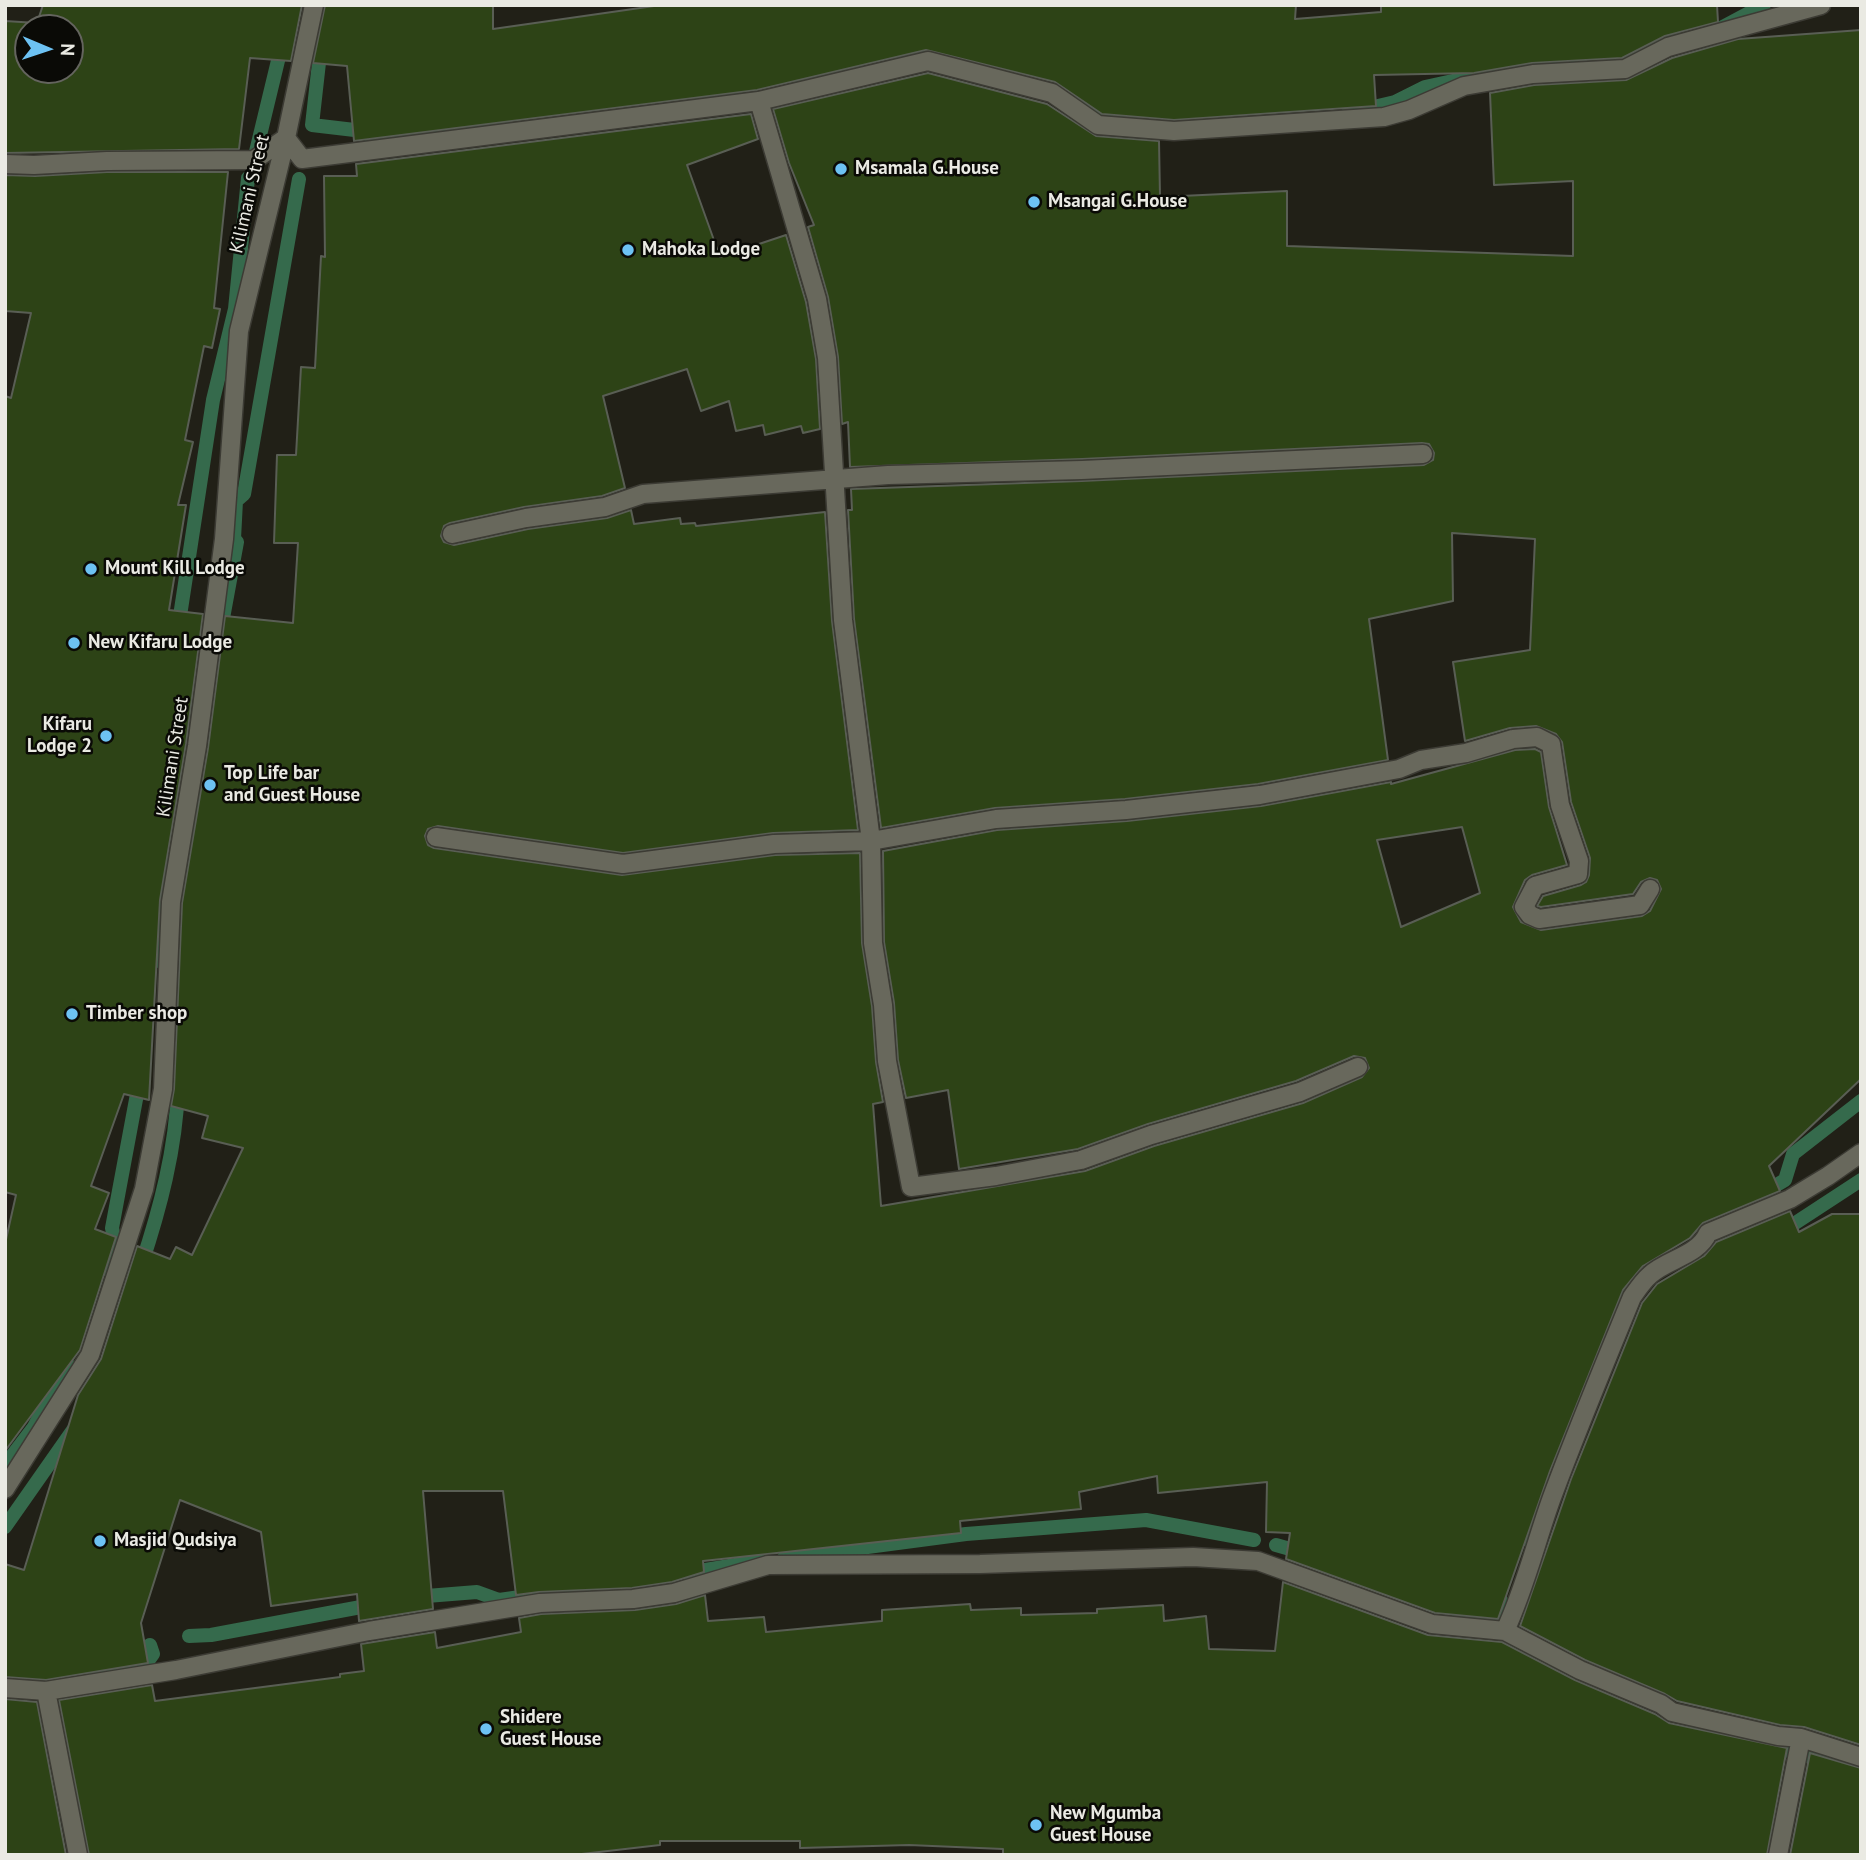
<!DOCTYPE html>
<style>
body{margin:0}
#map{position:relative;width:1866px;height:1860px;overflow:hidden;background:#212017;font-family:"PT Sans",sans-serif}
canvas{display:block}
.frame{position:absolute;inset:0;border:7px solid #eaeae3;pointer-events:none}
.north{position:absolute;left:14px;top:14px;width:70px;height:70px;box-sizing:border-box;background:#0a0a06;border:2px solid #64645e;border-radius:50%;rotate:92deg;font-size:19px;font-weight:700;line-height:28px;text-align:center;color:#eaeae3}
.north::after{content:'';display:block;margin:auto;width:24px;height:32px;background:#6dc2f3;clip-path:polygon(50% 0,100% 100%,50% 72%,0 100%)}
</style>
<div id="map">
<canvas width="1866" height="1860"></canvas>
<div class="frame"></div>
<div class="north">N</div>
</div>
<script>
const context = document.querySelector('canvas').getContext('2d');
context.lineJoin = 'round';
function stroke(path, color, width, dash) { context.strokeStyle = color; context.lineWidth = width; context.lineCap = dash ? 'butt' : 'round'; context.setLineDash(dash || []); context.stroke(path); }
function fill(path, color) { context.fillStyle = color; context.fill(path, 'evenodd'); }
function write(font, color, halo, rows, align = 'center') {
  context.font = font + ' "PT Sans",sans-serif'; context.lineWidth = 5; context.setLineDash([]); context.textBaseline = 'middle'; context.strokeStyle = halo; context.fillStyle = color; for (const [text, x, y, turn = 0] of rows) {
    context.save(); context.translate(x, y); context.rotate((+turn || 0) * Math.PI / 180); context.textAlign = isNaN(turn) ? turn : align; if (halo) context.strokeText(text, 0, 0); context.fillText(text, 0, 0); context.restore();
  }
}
const stream = new Path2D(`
 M1723 27 1764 5
 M321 45 312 125 363 131 374 138 449 132 504 121
 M897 54C918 48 955 57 977 61
 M1604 64 1623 60 1652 43 1676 38
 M800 84 857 64
 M1079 87 1090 110 1133 122
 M694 94 740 99
 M1348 113 1395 102 1425 87 1503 70 1526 59 1573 66
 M254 160 282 44
 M178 629 213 400 235 309 248 178
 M219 640 237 542 234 539 236 501 244 494 299 179
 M194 848 196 795
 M156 961 164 886V859
 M1763 1193 1785 1180 1793 1154 1861 1101
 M1780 1233 1861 1180
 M141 1266C160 1209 176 1149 178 1088
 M105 1269 115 1242 112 1228 140 1078
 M1602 1348 1618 1297
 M5 1465 34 1427 67 1363
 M5 1527 73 1430
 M1525 1539 1549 1484
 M1276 1545 1304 1553
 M784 1558 966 1534 1146 1520 1254 1540
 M687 1573 760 1561
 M414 1597 477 1592 499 1600 584 1588
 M1457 1611 1494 1624 1501 1600
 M189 1636 211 1635 377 1604
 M95 1677 148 1661 153 1654 150 1645
 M1695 1730 1766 1741 1798 1755 1859 1762`);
const building = new Path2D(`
 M43 5H302L291 61 250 58 239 149 5 153V21L37 23ZM28 28H70V70H28Z
 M325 5H493V29L661 5H1296L1295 19 1381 12V5H1717L1718 22 1665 36 1622 58 1532 63 1474 73 1374 75 1376 106 1174 120 1102 114 1055 82 926 50 757 90 354 141 347 66 313 63Z
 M1861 30V1079L1769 1166 1780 1191 1703 1223 1690 1238 1643 1266 1623 1290 1550 1471 1498 1619 1435 1613 1286 1559 1290 1533 1266 1532 1267 1482 1158 1493 1157 1476 1079 1492 1081 1509 960 1521 961 1533 703 1561 704 1572 672 1582 632 1588 539 1592 516 1595 503 1491H423L433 1609 359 1621 357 1594 271 1606 261 1532 180 1500 141 1623 148 1663 46 1680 5 1677V1564L24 1570 78 1395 101 1359 137 1246 170 1259 176 1247 192 1255 243 1148 202 1138 208 1116 171 1106 174 1089 182 903 208 748 225 616 293 623 298 543H274L277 455H296L301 367 315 368 321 256 325 257 324 176H357L356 164 751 114 758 139 687 165 720 257 786 235 806 302 816 359 820 429 803 433 801 426 765 435 763 425 736 431 729 401 701 411 687 369 603 396 625 488 602 496 524 507 450 523 444 526 441 536 444 542 454 545 528 529 607 518 631 510 634 524 680 518 681 524 695 523 696 526 825 512 832 621 858 830 773 833 623 853 438 826 428 829 425 836 428 845 434 848 622 875 775 855 860 853 862 943 872 1006 876 1062 883 1102 873 1104 881 1206 1085 1171 1154 1146 1303 1103 1362 1077 1369 1068 1365 1058 1354 1056 1296 1081 1148 1124 1078 1149 959 1169 948 1090 906 1098 898 1060 894 1003 884 942 883 851 997 830 1127 821 1261 806 1391 782V784L1515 750 1535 749 1541 752 1549 807 1567 865 1532 875 1525 880 1513 907 1521 922 1541 930 1642 916 1650 911 1661 889 1657 880 1650 878 1641 882 1633 894 1541 907 1537 906 1543 896 1581 885 1586 882 1589 875 1590 858 1571 802 1562 742 1556 734 1536 726 1510 728 1465 741 1453 662 1530 650 1535 539 1452 533 1453 601 1369 619 1388 760 1258 784 1125 799 995 808 881 828 854 619 848 510H852L851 489 1082 481 1424 465 1433 460 1434 453 1429 444 1422 443 1082 459 850 467 848 422 842 424 838 357 828 297 808 227 814 225 789 163 773 109 928 73 1047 104 1096 136 1159 141 1160 197 1287 191V246L1573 256V181L1494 185 1490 93 1534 85 1626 80 1672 58 1738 39ZM1462 827 1480 893 1401 927 1377 840Z
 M107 172H228L214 308 220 309 212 348 204 346 185 440 193 442 178 505H186L169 610 203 614 186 744 160 900 149 1100 124 1094 91 1186 109 1193 95 1229 116 1237 80 1350 5 1451V1244L16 1195 5 1192V396L11 398 31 313 5 311V175L35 176Z
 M1790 1211 1799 1232 1832 1214H1861V1745L1804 1727 1780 1725 1677 1701 1665 1694 1585 1660 1520 1626 1571 1479 1642 1303 1657 1284 1704 1256 1716 1242Z
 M1283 1582 1428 1635 1502 1642 1575 1680 1655 1714 1669 1723 1787 1748 1767 1855H1003V1849L909 1845 800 1848V1841H660V1845L573 1855H89L59 1700 152 1685 155 1701 340 1677V1674L364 1671 361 1644 435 1632 437 1648 521 1632 519 1618 541 1614 635 1610 676 1604 705 1595 708 1621 764 1617 766 1632 882 1621V1610L970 1604 971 1610 1021 1608V1615L1097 1613V1609L1163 1605 1164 1621 1206 1616 1209 1649 1275 1651Z
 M5 1699 37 1702 66 1855H5Z
 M1810 1753 1861 1768V1855H1790Z`);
const street = new Path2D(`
 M759 101 817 299 827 358 843 620 871 841 873 943 883 1005 887 1061 911 1187 996 1176 1081 1160 1151 1135 1300 1092 1358 1067
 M286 138 302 159 759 101 928 61 1052 93 1098 125 1174 131 1384 117 1409 110 1464 86 1533 74 1625 69 1668 47 1821 5
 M5 164 34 165 107 161 254 160 286 138
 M452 534 526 518 605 507 643 494 888 475 1082 470 1423 454
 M436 837 623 864 774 844 871 841 996 819 1126 810 1260 795 1399 769 1421 760 1466 753 1513 739 1537 737 1551 744 1560 805 1579 861 1578 874 1535 886 1524 907 1530 915 1539 919 1640 905 1650 889
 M5 1489 90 1355 144 1189 163 1089 171 902 197 746 224 539 239 331 286 138 314 5
 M1505 1631C1525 1588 1535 1545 1551 1500 1576 1432 1604 1365 1632 1297 1637 1290 1643 1281 1650 1275 1667 1259 1698 1256 1708 1233L1790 1199 1828 1176 1861 1153
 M5 1688 46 1691 176 1670 369 1631 540 1603 633 1599 674 1593 768 1565 980 1564 1193 1557 1258 1561 1432 1624 1505 1631 1580 1670 1661 1704 1672 1712 1778 1736 1801 1738 1861 1757
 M46 1691 78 1855
 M1778 1855 1801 1738`);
const markers = [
 [841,169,7,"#6dc2f3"],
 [1034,202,7,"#6dc2f3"],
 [628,250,7,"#6dc2f3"],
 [91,569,7,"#6dc2f3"],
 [74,643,7,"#6dc2f3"],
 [106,736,7,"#6dc2f3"],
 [210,785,7,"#6dc2f3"],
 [72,1014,7,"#6dc2f3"],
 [100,1541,7,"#6dc2f3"],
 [486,1729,7,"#6dc2f3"],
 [1036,1825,7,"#6dc2f3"]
];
const poiNames = [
 ["Msamala G.House",855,169],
 ["Msangai G.House",1048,202],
 ["Mahoka Lodge",642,250],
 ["Mount Kill Lodge",105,569],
 ["New Kifaru Lodge",88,643],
 ["Kifaru",92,725,"right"],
 ["Lodge 2",92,747,"right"],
 ["Top Life bar",224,774],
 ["and Guest House",224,796],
 ["Timber shop",86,1014],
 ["Masjid Qudsiya",114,1541],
 ["Shidere",500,1718],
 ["Guest House",500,1740],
 ["New Mgumba",1050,1814],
 ["Guest House",1050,1836]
];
const streetNames = [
 ["Kilimani Street",250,194,-77],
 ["Kilimani Street",173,757,-81]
];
stroke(stream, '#356a4c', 14);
fill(building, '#2d4316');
stroke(building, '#595e54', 2);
stroke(street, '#3c3b34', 21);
stroke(street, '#68685c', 18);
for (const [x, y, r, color] of markers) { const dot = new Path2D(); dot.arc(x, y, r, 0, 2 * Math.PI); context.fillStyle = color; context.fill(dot); stroke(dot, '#0a0a06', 2.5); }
write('bold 19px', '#eaeae3', '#0a0a06', poiNames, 'left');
write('19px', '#eaeae3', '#0a0a06', streetNames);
</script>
